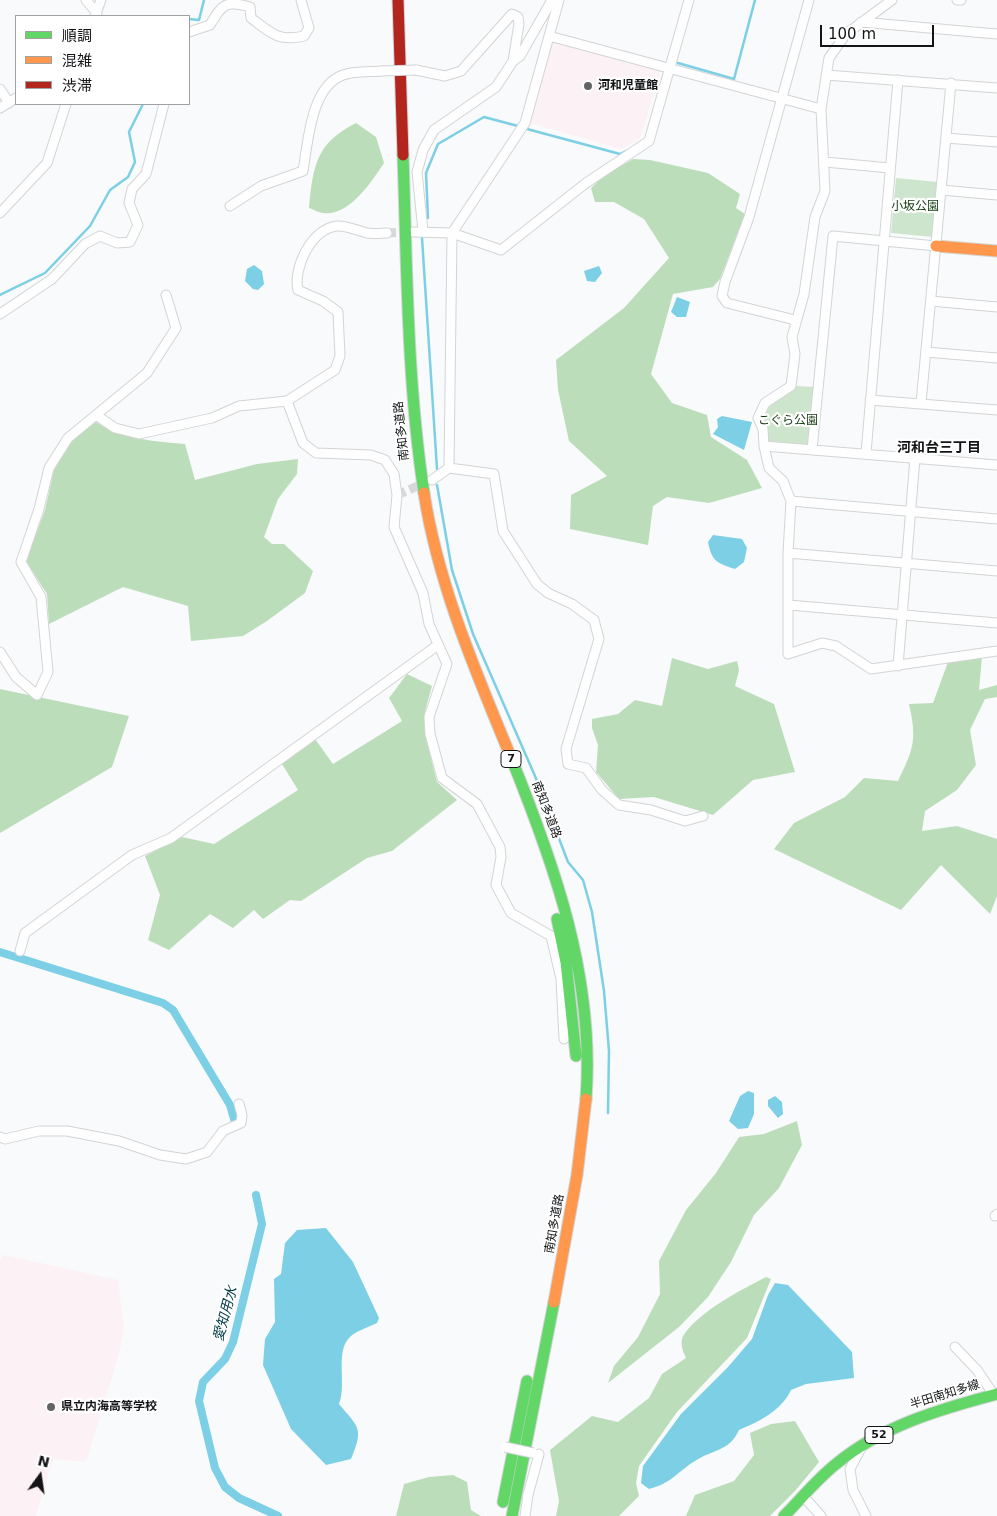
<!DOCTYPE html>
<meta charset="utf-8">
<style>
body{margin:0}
#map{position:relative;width:997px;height:1516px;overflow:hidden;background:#f8fafc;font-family:"DejaVu Sans","Noto Sans JP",sans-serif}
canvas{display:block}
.legend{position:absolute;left:15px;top:15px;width:175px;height:90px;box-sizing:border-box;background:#fff;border:1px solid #a1a1a2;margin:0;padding:6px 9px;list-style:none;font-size:15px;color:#131416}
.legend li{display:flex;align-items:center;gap:10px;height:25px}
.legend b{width:25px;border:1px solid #a1a1a2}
.north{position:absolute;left:15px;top:1451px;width:50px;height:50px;-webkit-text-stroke:4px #fff;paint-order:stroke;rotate:14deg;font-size:14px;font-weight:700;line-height:20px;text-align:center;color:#131416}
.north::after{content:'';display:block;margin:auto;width:18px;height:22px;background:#131416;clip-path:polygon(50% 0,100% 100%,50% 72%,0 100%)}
.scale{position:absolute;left:820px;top:25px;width:114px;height:22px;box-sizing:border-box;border:2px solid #131416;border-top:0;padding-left:6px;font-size:15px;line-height:18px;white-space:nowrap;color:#131416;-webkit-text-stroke:4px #fff;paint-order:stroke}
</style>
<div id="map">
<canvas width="997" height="1516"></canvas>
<ul class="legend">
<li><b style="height:6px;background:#63d668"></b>順調</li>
<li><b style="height:6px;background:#ff974d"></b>混雑</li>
<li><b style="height:6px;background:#b3261e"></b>渋滞</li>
</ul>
<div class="north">N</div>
<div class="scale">100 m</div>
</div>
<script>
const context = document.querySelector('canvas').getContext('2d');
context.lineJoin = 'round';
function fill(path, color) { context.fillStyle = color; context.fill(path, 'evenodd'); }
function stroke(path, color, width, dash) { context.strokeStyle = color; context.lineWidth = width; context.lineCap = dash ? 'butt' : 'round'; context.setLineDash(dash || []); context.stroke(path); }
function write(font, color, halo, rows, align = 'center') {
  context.font = font + ' "DejaVu Sans","Noto Sans JP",sans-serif'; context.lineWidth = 4.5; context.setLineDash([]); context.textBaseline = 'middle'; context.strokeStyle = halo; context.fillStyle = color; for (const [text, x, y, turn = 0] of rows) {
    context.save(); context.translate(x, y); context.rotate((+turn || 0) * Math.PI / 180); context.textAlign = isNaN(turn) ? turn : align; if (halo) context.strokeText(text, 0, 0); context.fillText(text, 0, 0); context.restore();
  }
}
const education = new Path2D(`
 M551 40 661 69 640 139 621 149 530 123Z
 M4 1255 118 1280 124 1328 119 1354 86 1462 53 1459 36 1516H0V1260Z`);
const green = new Path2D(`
 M896 178 938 182 933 237 891 233Z
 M797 386 815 387 810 443 807 445 767 441C767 434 763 425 764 418 766 403 788 395 797 386Z`);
const forest = new Path2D(`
 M356 123 376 137 384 163C372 181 349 217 323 213 319 213 313 209 309 208 313 166 316 143 356 123Z
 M633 159 650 160 708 173 740 194 736 208 745 214 720 279 713 287 673 294 651 374 672 403 707 415 711 437 747 460 762 488 709 503 667 497 653 506 648 545 570 529 571 495 607 476 569 441 558 390 556 360 624 308 669 258 644 219 614 202H595L591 188 603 176Z
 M96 422C123 440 154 441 185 444L195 480 257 464 298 459 297 474 278 499 264 537 272 544H284L313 571 305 593 267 621 243 636 191 641 188 606 123 587 49 624 47 594 26 561 45 510 54 470 73 439Z
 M982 657 979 690 997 685V697L985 699 970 730 976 765 957 790 925 811 922 831 957 826 997 839V896L990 914 941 865 901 910 774 849 794 823 845 797 864 778 898 781C914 748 917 740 909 704L933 703 948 662Z
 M672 658 708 669 737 661 739 670 735 686 774 704 795 772 753 780 713 815 654 797 619 799 596 772 598 745 592 728V719L618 714 635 700 662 706Z
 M407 674 432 686 424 715 425 735 437 782 457 800 392 851 367 858 301 901 290 900 263 919 254 910 233 928 210 914 169 950 148 940 160 895 145 856 182 837 214 844 298 790 282 764 315 739 333 764 402 721 389 698Z
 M0 689 129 716 112 767 0 833Z
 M797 1121 802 1145 779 1188 754 1215 731 1262 708 1297 679 1327 608 1383 614 1366 638 1337 660 1294 659 1261 686 1210 716 1173 739 1137 764 1134Z
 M766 1277 771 1279 747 1338 677 1412 639 1466 636 1483 639 1496 619 1516H556L559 1501 550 1450 592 1416 618 1422 649 1398 662 1374 686 1358C682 1350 679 1341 685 1333 702 1310 741 1290 766 1277Z
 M795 1421 819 1462 795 1491 770 1516H686L695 1495 734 1481 754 1455 750 1433 771 1424Z
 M453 1475 467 1482 471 1510 481 1516H396L404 1484 429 1477Z`);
const water = new Path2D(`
 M254 265 262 271 264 284 258 290 253 289 245 281 247 269Z
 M599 266 602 273 595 282 587 281 584 271Z
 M677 297 690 302 686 317H677L671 312Z
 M722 416 752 422 744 450 713 434 718 427 717 419Z
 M713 535 742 539 747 548 744 562 735 569C717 563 712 562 708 542Z
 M748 1091 754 1093V1114L748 1128 738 1129 729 1121 740 1096Z
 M775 1096 782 1102 783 1114 778 1118 768 1106V1100Z
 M326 1228 353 1262 379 1318 377 1323C369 1327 355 1331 349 1338 335 1353 347 1384 339 1404 359 1428 364 1428 351 1459L326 1465 291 1429 263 1365 265 1339 275 1322 274 1279 281 1274 285 1243 297 1230Z
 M775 1283 788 1285 852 1352 854 1378 806 1384 791 1390C781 1411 760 1421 739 1430 729 1452 713 1449 695 1461 677 1472 672 1483 649 1489L641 1483 643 1466 681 1414 728 1367 752 1339 768 1295Z`);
const stream = new Path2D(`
 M189 19 199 20 204 0
 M678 63 734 79 755 0
 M527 129 620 154 626 151
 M428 218 426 173 438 144 484 117 518 126
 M422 238 437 469
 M0 295 45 273 90 226 110 190 128 177 135 162 129 132 143 104
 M437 485 452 570 473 634 535 776 568 862 583 880 592 912 604 991 609 1051 608 1113`);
const canal = new Path2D(`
 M0 952 163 1003 173 1010 230 1105 235 1122
 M256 1195 262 1224 233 1342 225 1359 203 1382 199 1401 215 1468 225 1487 239 1498 278 1516`);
const streetTunnel = new Path2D(`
 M387 233 409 232
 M397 495 425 483`);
const street = new Path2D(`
 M86 0 97 13
 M892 0 846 34 829 58 821 109 825 191 815 217 804 294 792 337 795 354 791 386 765 403 758 418 763 429 764 446 769 468 783 481 791 501 788 553V654L822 643 836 646 871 669 997 651
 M957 0H961
 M95 16 101 0
 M861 22 997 34
 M189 32 210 25C222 4 226 0 250 7L251 18C271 33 278 42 304 36L309 28 301 0
 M549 36 821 109
 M416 70 445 76 461 71 512 14 518 17 519 24 513 61
 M826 75 997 88
 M0 89 9 103
 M0 108 16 98
 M946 138 997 142
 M825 162 890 168
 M941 190 997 195
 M230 206 261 186 303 171C308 142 311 86 343 75 354 71 369 72 381 71
 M0 213 47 163 66 104
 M423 231 417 172 423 150 434 130 496 87 513 61 520 56 552 0
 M413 232 452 233 501 250 586 183 649 141 689 0
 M931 301 997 307
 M0 314 52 279 85 244 100 236 117 243 130 242 138 225 129 203 132 189 146 174 164 104
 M795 320 727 303 722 296 725 282 749 217 809 0
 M926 352 997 358
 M870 400 997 410
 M287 401 303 443 316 453 371 455 385 460 394 474 397 495 394 527 423 593 429 624 447 664 429 717 430 734 442 778 477 804 500 847 501 857 496 885 511 913 551 936 561 979 564 1039
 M921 403 951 83
 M96 415 115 428 139 434 212 418 239 406 287 401 335 370 340 356 338 312 323 301 298 290C293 268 311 229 337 226 346 225 358 231 367 233 374 234 381 233 387 233
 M764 446 997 465
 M812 450 833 236 936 246
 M866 453 898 80
 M449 468 452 233 525 123 559 0
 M432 480 449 468 494 474 503 531 537 584 548 593 572 604 594 620 599 639 566 749 568 764 586 768 602 790 619 805 651 810 685 821 703 816
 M791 501 997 519
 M788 553 997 571
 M789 605 997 623
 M0 652 16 677 37 695 48 672 41 597 21 562 39 509 49 468 68 438 147 373 176 328 166 295
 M898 666 915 458
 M20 951 25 933 132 855 171 838 438 645
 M0 1137 5 1139 39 1131H67L119 1141 160 1155 186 1159 207 1152 223 1131 241 1123 242 1115 239 1104
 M995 1216 997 1214
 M955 1347 977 1370 994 1395
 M861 1448 850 1469 853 1490 866 1516
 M803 1496 821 1516
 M525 1516 528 1495 539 1454`);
const fast = new Path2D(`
 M403 155C407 268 407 381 424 493
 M510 755C555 866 595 978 586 1099
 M557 919 566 962 576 1056
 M503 1502 527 1381
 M512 1516 554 1302
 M784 1516C801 1499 817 1479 836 1464 882 1426 940 1409 997 1394`);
const slow = new Path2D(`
 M936 246 997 251
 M424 493C438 584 475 670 510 755
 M554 1302 577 1175 586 1099`);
const jam = new Path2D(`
 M398 0 403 155`);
const streetBridge = new Path2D(`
 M381 71 416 70
 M505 1447 533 1453`);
const markers = [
 [588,86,5,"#636466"],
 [51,1407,5,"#636466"]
];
const shields = [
 [511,759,20],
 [879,1435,28]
];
const shieldNames = [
 ["7",511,759],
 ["52",879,1435]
];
const poiNames = [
 ["河和児童館",598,86],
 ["県立内海高等学校",61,1407]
];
const parkNames = [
 ["小坂公園",915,207],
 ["こぐら公園",788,421]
];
const streetNames = [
 ["南知多道路",402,431,-96],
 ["南知多道路",546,810,69],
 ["南知多道路",555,1224,-80],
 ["半田南知多線",945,1395,-17]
];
const neighbourhoodNames = [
 ["河和台三丁目",939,448]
];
const waterNames = [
 ["愛知用水",226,1314,-75]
];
fill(education, '#fcf1f4');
fill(green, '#cee5cd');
fill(forest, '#bcddba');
fill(water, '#7ccfe4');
stroke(stream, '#7ccfe4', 2.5);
stroke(canal, '#7ccfe4', 8);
stroke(streetTunnel, '#d6d8da', 9, [9, 4.5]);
stroke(street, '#d2d4d5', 11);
stroke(fast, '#d2d4d5', 13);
stroke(slow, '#d2d4d5', 13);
stroke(jam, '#d2d4d5', 13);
stroke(street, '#fefeff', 9);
stroke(fast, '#63d668', 11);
stroke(slow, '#ff974d', 11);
stroke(jam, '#b3261e', 11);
stroke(streetBridge, '#d2d4d5', 11, []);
stroke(streetBridge, '#fefeff', 9);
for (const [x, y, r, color] of markers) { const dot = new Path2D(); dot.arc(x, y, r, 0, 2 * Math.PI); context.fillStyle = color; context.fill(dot); stroke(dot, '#fff', 2); }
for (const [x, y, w] of shields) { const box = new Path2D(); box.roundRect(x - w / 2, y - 8.5, w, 17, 4); context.fillStyle = '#fff'; context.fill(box); stroke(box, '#131416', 1); }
write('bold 11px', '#131416', null, shieldNames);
write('bold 12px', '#131416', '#fff', poiNames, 'left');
write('12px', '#133c10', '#fff', parkNames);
write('12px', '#131416', '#fff', streetNames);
write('bold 14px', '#131416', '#fff', neighbourhoodNames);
write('italic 14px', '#013945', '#fff', waterNames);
</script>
